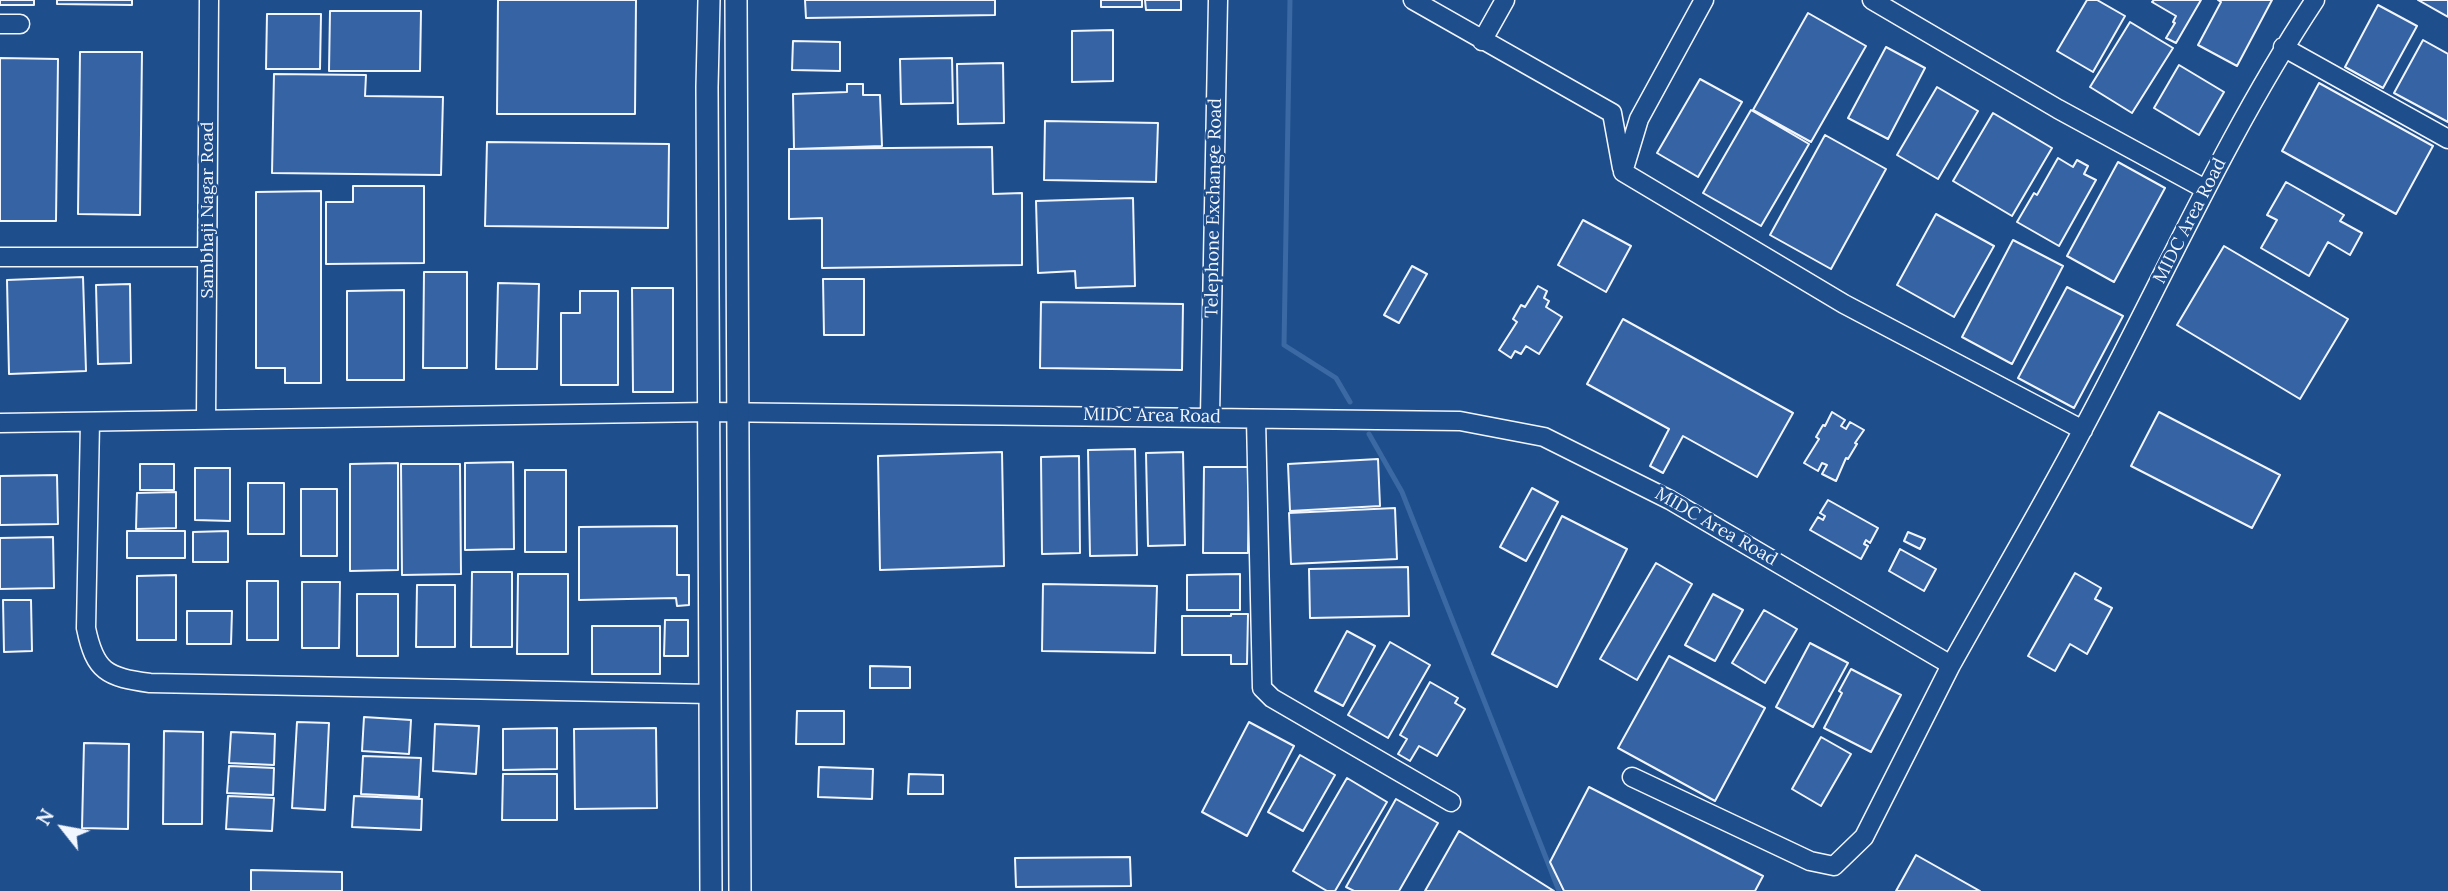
<!DOCTYPE html>
<style>
body{margin:0}
#map{position:relative;width:2448px;height:891px;overflow:hidden;background:#1f4e8c;font-family:Lora,serif}
canvas{display:block}
.north{position:absolute;left:28px;top:793px;width:70px;height:70px;-webkit-text-stroke:5px #1f4e8c;paint-order:stroke;rotate:301deg;font-size:19px;font-weight:700;line-height:28px;text-align:center;color:#f2f6ff}
.north::after{content:'';display:block;margin:auto;width:24px;height:32px;background:#f2f6ff;clip-path:polygon(50% 0,100% 100%,50% 72%,0 100%)}
</style>
<div id="map">
<canvas width="2448" height="891"></canvas>
<div class="north">N</div>
</div>
<script>
const context = document.querySelector('canvas').getContext('2d');
context.lineJoin = 'round';
function stroke(path, color, width, dash) { context.strokeStyle = color; context.lineWidth = width; context.lineCap = dash ? 'butt' : 'round'; context.setLineDash(dash || []); context.stroke(path); }
function fill(path, color) { context.fillStyle = color; context.fill(path, 'evenodd'); }
function write(font, color, halo, rows, align = 'center') {
  context.font = font + ' Lora,serif'; context.lineWidth = 5; context.setLineDash([]); context.textBaseline = 'middle'; context.strokeStyle = halo; context.fillStyle = color; for (const [text, x, y, turn = 0] of rows) {
    context.save(); context.translate(x, y); context.rotate((+turn || 0) * Math.PI / 180); context.textAlign = isNaN(turn) ? turn : align; if (halo) context.strokeText(text, 0, 0); context.fillText(text, 0, 0); context.restore();
  }
}
const stream = new Path2D(`
 M1290 0 1284 345 1336 378 1350 402
 M1369 434 1402 492 1559 891`);
const building = new Path2D(`
 M0 0H34V5H0Z
 M57 0H132V5L57 4Z
 M498 0H636L635 114H497Z
 M805 0H995V15L806 18Z
 M1101 0H1142V7H1101Z
 M1145 0H1181V10H1146Z
 M2087 0H2097L2125 16 2093 72 2057 51Z
 M2154 0H2201L2176 43 2166 38 2175 23 2173 22 2176 16 2152 2Z
 M2218 0H2272L2237 66 2198 45 2221 2Z
 M2418 0H2448V17Z
 M2378 5 2417 26 2383 88 2345 67Z
 M330 11H421L420 71H329Z
 M1808 13 1866 46 1811 142 1753 110Z
 M267 14H321L320 69H266Z
 M2130 22 2173 48 2132 113 2090 87Z
 M1113 30V81L1072 82V31Z
 M2423 40 2448 54V122L2394 93Z
 M793 41 840 42V71L792 70Z
 M1886 47 1925 68 1888 139 1848 118Z
 M80 52H142L140 215 78 214Z
 M0 58 58 59 56 221H0Z
 M952 58 953 103 901 104 900 59Z
 M1003 63 1004 123 958 124 957 64Z
 M2179 65 2224 92 2199 135 2154 108Z
 M274 74 366 75 365 96 443 97 441 175 272 173Z
 M1700 79 1742 102 1698 177 1657 153Z
 M2319 83 2433 146 2396 214 2282 151Z
 M847 84H863V95H880L882 146 794 149 793 94 847 92Z
 M1937 87 1978 111 1938 179 1897 155Z
 M1751 110 1809 144 1761 226 1703 193Z
 M1993 113 2052 148 2012 216 1953 181Z
 M1045 121 1158 123 1156 182 1044 180Z
 M1825 135 1886 169 1831 269 1770 235Z
 M487 142 669 144 668 228 485 226Z
 M992 147 993 194 1022 193V265L822 268V218L789 219V149Z
 M2058 158 2073 167 2077 160 2088 166 2084 174 2096 180 2059 246 2017 222 2034 193 2037 195Z
 M2118 162 2165 188 2114 282 2067 256Z
 M2286 182 2344 215 2340 221 2362 233 2350 255 2328 242 2309 276 2261 248 2277 220 2267 215Z
 M353 186H424V263L326 264V202H353Z
 M321 191V383H285V368H256V192Z
 M1133 198 1135 286 1076 288 1075 271 1038 273 1036 201Z
 M1936 214 1994 246 1954 317 1897 285Z
 M1583 220 1631 246 1606 292 1558 265Z
 M2013 240 2063 266 2012 364 1962 337Z
 M2224 246 2348 319 2300 399 2177 325Z
 M1412 266 1427 274 1399 323 1384 315Z
 M424 272H467V368H423Z
 M83 277 86 371 9 374 7 280Z
 M823 279H864V335H824Z
 M498 283 539 284 537 369H496Z
 M130 284 131 363 98 364 96 285Z
 M1538 286 1547 291 1544 298 1549 301 1546 307 1562 317 1539 354 1526 346 1521 354 1515 351 1511 358 1499 350 1517 322 1513 319 1521 305 1525 307Z
 M2067 287 2123 316 2074 408 2018 378Z
 M632 288H673V392H633Z
 M404 290V380H347V291Z
 M580 291H618V385H561V313H580Z
 M1041 302 1183 304 1182 370 1040 368Z
 M1623 319 1793 413 1757 477 1683 436 1663 473 1650 466 1669 429 1587 384Z
 M1832 412 1845 420 1841 426 1846 429 1850 422 1864 430 1855 443 1857 444 1848 459 1846 458 1836 481 1822 474 1827 465 1822 463 1818 471 1804 463 1819 439 1816 437 1823 425 1825 426Z
 M2159 412 2280 475 2252 528 2131 466Z
 M1135 449 1137 555 1090 556 1088 450Z
 M1002 452 1004 566 880 570 878 456Z
 M1183 452 1185 545 1148 546 1146 453Z
 M1079 456 1080 553 1042 554 1041 457Z
 M1378 459 1380 506 1290 511 1288 464Z
 M513 462 514 549 465 550V463Z
 M398 463V570L350 571V464Z
 M140 464H174V490H140Z
 M401 464H460L461 574 402 575Z
 M1204 467H1249L1248 553H1203Z
 M195 468H230V521L195 520Z
 M525 470H566V552H525Z
 M57 475 58 524 0 525V476Z
 M248 483H284V534H248Z
 M1532 488 1558 502 1526 561 1500 547Z
 M301 489H337V556H301Z
 M176 492V528L136 529 137 493Z
 M1828 500 1878 528 1870 543 1866 540 1864 544 1868 546 1861 559 1810 530 1818 517 1823 520 1825 516 1820 513Z
 M1395 508 1397 559 1291 564 1289 513Z
 M1562 516 1627 549 1557 687 1492 654Z
 M677 526V575H689V605L677 606 676 598 579 600V527Z
 M127 531H185V558H127Z
 M228 531V562H193V532Z
 M1908 532 1925 539 1920 549 1904 541Z
 M53 537 54 588 0 589V538Z
 M1900 549 1936 569 1924 591 1889 571Z
 M1656 563 1692 584 1637 680 1600 659Z
 M1408 567 1409 616 1310 618 1309 569Z
 M472 572H512V647H471Z
 M2075 573 2101 588 2095 599 2112 608 2087 654 2070 644 2055 671 2028 656Z
 M518 574H568V654H517Z
 M1240 574V610H1187V575Z
 M176 575V640H137V576Z
 M247 581H278V640H247Z
 M302 582H340L339 648H302Z
 M1043 584 1157 586 1155 653 1042 651Z
 M417 585H455V647H416Z
 M357 594H398V656H357Z
 M1713 594 1743 610 1715 661 1685 645Z
 M3 600H31L32 651 4 652Z
 M1764 610 1797 629 1765 683 1732 663Z
 M187 611H232L231 644H187Z
 M1231 614H1248L1247 664H1231V655H1182V616H1231Z
 M665 620H688V656H664Z
 M592 626H660V674H592Z
 M1347 631 1375 646 1343 706 1315 691Z
 M1390 642 1430 665 1388 738 1348 715Z
 M1810 643 1848 663 1813 727 1776 707Z
 M1669 656 1765 708 1715 801 1618 748Z
 M870 666 910 667V688H870Z
 M1851 669 1901 695 1871 752 1824 728 1842 693 1839 691Z
 M1430 682 1458 698 1455 703 1465 709 1437 756 1419 746 1410 761 1398 754 1407 739 1400 735Z
 M797 711H844V744H796Z
 M364 717 411 720 409 754 362 751Z
 M297 722 329 723 325 810 292 808Z
 M1249 722 1294 746 1247 836 1202 812Z
 M435 724 479 726 476 774 433 771Z
 M557 728V769L503 770V729Z
 M656 728 657 808 575 809 574 729Z
 M164 731 203 732 202 824H163Z
 M231 732 275 734 274 765 229 763Z
 M1821 737 1851 754 1821 806 1792 789Z
 M84 743 129 744 128 829 82 828Z
 M1300 755 1335 775 1303 831 1268 812Z
 M363 756 421 758 419 797 361 794Z
 M229 766 274 768 273 795 227 793Z
 M819 767 873 769 872 799 818 797Z
 M503 774H557V820H502Z
 M909 774 943 775V794H908Z
 M1347 778 1387 802 1335 891H1327L1293 871Z
 M1589 787 1763 876 1755 891H1564L1550 862Z
 M228 796 274 798 272 831 226 829Z
 M354 796 422 799 421 830 352 827Z
 M1396 799 1438 823 1399 891H1354L1346 887Z
 M1459 831 1554 891H1425Z
 M1916 855 1980 891H1896Z
 M1130 857 1131 886 1016 887 1015 858Z
 M251 870 342 872V891H251Z`);
const minor = new Path2D(`
 M1413 0 1612 113 1622 168
 M1704 0 1639 119 1623 172 1844 304 2083 430
 M1872 0 2058 109 2205 189
 M0 24H20
 M1482 41 1505 0
 M2283 47 2448 139
 M0 257H207
 M1210 416 1218 0
 M1256 419 1262 688 1272 698 1451 802
 M206 420 209 0
 M90 422 86 628C95 672 107 677 150 683L710 694
 M0 423 709 412 1460 421 1544 437 1670 500 1951 665C1995 586 2041 509 2083 429 2160 286 2225 136 2315 0
 M1632 777 1810 861 1834 866 1864 837 1951 665`);
const tertiary = new Path2D(`
 M709 0 707 87 711 891
 M736 0 740 891`);
const streetNames = [
 ["Telephone Exchange Road",1214,208,-89],
 ["Sambhaji Nagar Road",208,210,-90],
 ["MIDC Area Road",2190,221,-63],
 ["MIDC Area Road",1152,416,1],
 ["MIDC Area Road",1716,527,30]
];
stroke(stream, '#3b69a3', 5);
fill(building, '#3563a3');
stroke(building, '#f2f6ff', 2);
stroke(minor, '#f2f6ff', 21);
stroke(tertiary, '#f2f6ff', 24);
stroke(minor, '#1f4e8c', 18);
stroke(tertiary, '#1f4e8c', 21);
write('18px', '#f2f6ff', '#1f4e8c', streetNames);
</script>
